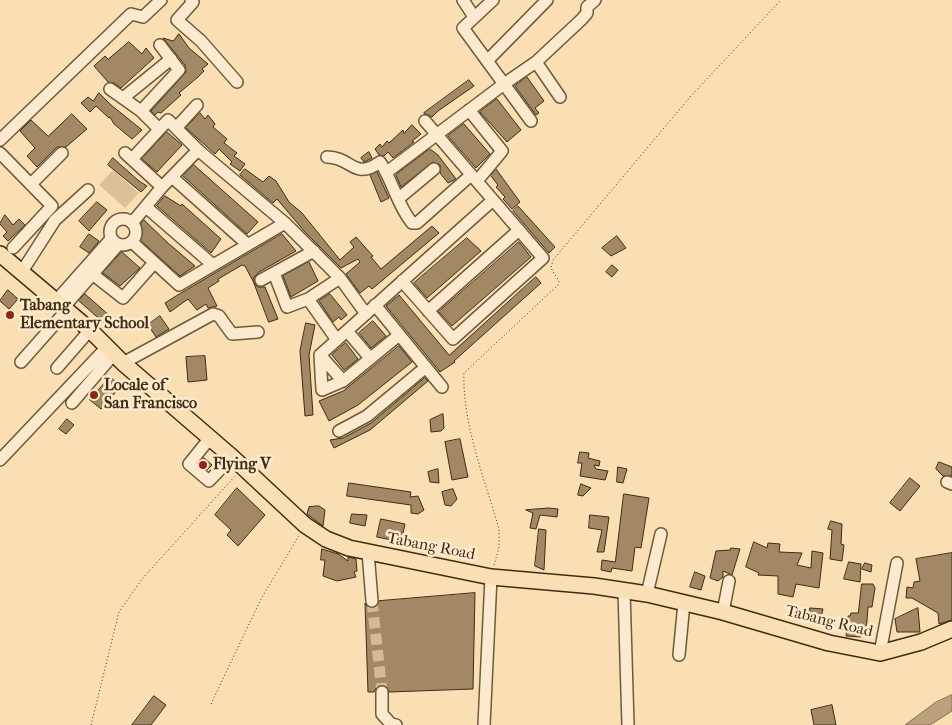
<!DOCTYPE html>
<style>
body{margin:0}
canvas{display:block;background:#fbdfb4}
</style>
<canvas width="952" height="725"></canvas>
<script>
const context = document.querySelector('canvas').getContext('2d');
context.lineJoin = 'round';
function fill(path, color) { context.fillStyle = color; context.fill(path, 'evenodd'); }
function stroke(path, color, width, dash) { context.strokeStyle = color; context.lineWidth = width; context.lineCap = dash ? 'butt' : 'round'; context.setLineDash(dash || []); context.stroke(path); }
function write(font, color, halo, rows, align = 'center') {
  context.font = font + ' "IM FELL French Canon",serif'; context.lineWidth = 5; context.setLineDash([]); context.textBaseline = 'middle'; context.strokeStyle = halo; context.fillStyle = color; for (const [text, x, y, turn = 0] of rows) {
    context.save(); context.translate(x, y); context.rotate((+turn || 0) * Math.PI / 180); context.textAlign = isNaN(turn) ? turn : align; if (halo) context.strokeText(text, 0, 0); context.fillText(text, 0, 0); context.restore();
  }
}
const green = new Path2D(`
 M113 170 139 193 125 208 99 185Z`);
const water = new Path2D(`
 M952 695V711L930 725H905L936 702Z`);
const building = new Path2D(`
 M179 34 189 48 208 64 202 69 204 71 198 77 179 93 181 95 161 113 158 112 155 115 151 111 186 72 185 65 163 38 173 41Z
 M129 42 142 54 146 48 154 58 121 88 114 83 108 82 94 66 105 56 108 59Z
 M527 77 544 101 535 108 539 113 536 115 515 86Z
 M469 80 474 86 438 111 432 117 424 113Z
 M99 93 111 105 142 130 132 139 114 124 110 117 109 118 96 106 90 112 81 103 88 97 93 101Z
 M497 99 521 130 507 142 480 112Z
 M200 113 205 119 208 115 215 124 213 127 227 139 224 143 237 153 234 156 245 164 240 171 230 164 232 162 219 149 215 154 186 128Z
 M72 114 87 129 66 147H57L37 167 27 156 35 148 20 131 31 120 48 136Z
 M464 124 490 154 476 168 448 136Z
 M412 125 421 134 412 141 414 142 393 158 388 152 384 156 379 155 375 149 380 144 382 147 387 141 389 143 403 130 404 133Z
 M167 132 182 145 157 172 142 159Z
 M430 149 438 155 456 179 448 183 440 173V165L433 162 401 187 396 175Z
 M369 152 372 158 364 162 361 158Z
 M113 158 139 181 147 186 141 192 108 165Z
 M194 165 258 222 247 234 183 176Z
 M245 169 263 182 269 176 276 181 289 202 302 213 340 260 354 247 350 242 356 237 373 256 371 257 381 269 432 226 439 233 372 289 369 286 360 293 346 274 360 262 358 259 341 268 304 231 277 199 273 203 240 175Z
 M496 169 520 202 512 209 503 199 505 197 496 187 498 185 491 176Z
 M377 172 389 198 381 202 370 175Z
 M165 196 181 206 182 204 221 239 211 253 157 206Z
 M97 202 107 210 89 231 79 221Z
 M518 206 555 247 549 253 513 211Z
 M5 215 13 225 19 219 25 225 8 241 3 236 7 232 0 224Z
 M144 220 168 243 195 266 180 276 139 239 143 233 138 228Z
 M89 234 99 241 89 253 80 247Z
 M282 234 296 251 259 272 254 277V283L245 266 242 265 218 279 219 281 208 288 217 306 208 308 206 304 197 310 188 299 170 312 165 303 176 296Z
 M617 236 626 248 611 256 602 248Z
 M467 238 481 251 427 298 414 283Z
 M519 242 531 257 452 326 439 312Z
 M122 252 140 268 120 286 103 273Z
 M309 262 318 281 291 297 283 276Z
 M612 265 618 270 612 277 606 272Z
 M536 277 541 283 454 361 455 362 440 372 386 306 399 295 449 355Z
 M254 283 258 287H265L278 319 269 322Z
 M8 290 18 299 9 309 0 301Z
 M85 294 110 316 104 323 79 301Z
 M330 294 347 315 341 320 339 317 333 322 319 301Z
 M160 316 169 329 156 337 148 325Z
 M373 321 386 336 371 348 359 333Z
 M306 323 315 325 309 355 313 415 305 416 300 351Z
 M346 343 358 359 344 370 332 355Z
 M399 346 412 362 358 405 329 421 319 401 343 391Z
 M205 356 207 380 188 382 186 357Z
 M110 377 121 386 101 409 90 400Z
 M425 378 428 381 370 430 334 448 330 440 343 438 371 423Z
 M443 414 444 428 441 431 431 432 430 420Z
 M67 419 74 425 66 434 59 429Z
 M460 439 468 477 452 480 445 442Z
 M580 452 589 453 588 458 600 461 599 466 594 465 596 469 608 471 605 480 580 476 582 463H578Z
 M204 458 212 465 207 470 199 463Z
 M939 462 952 467V476H943L936 469Z
 M618 467 627 469 623 483 617 482Z
 M438 469 439 483 430 482 428 472Z
 M910 478 920 486 900 511 890 503Z
 M349 483 411 492 410 497 418 496 424 510 418 514 411 513V505L347 496Z
 M581 484 591 488 583 496 578 495Z
 M237 488 265 515 238 546 227 535 231 530 215 515Z
 M453 489 457 499 451 506 445 505 442 492Z
 M624 494 649 498 641 548 635 547 632 571 612 568 611 572 601 570 602 560 615 562Z
 M319 506 325 510 323 526 307 514 309 507Z
 M549 508 558 509 557 517 540 515 536 529 530 528 533 513 526 510Z
 M352 514 367 515 365 526 350 523Z
 M590 515 609 517 604 552H597L602 530 589 528Z
 M381 519 405 524 401 542 377 537Z
 M831 521 842 524 841 544 844 545 842 561 830 559 832 530 828 529Z
 M539 529 546 530 544 570 535 566Z
 M754 542 767 548 768 543 780 544 779 552 802 553 797 565 811 568 812 551 823 553 819 588 796 584 793 597 778 594V576L758 575 759 573 746 567Z
 M731 548 740 549 732 575 723 571V577L718 581 710 578 716 551 730 550Z
 M322 549 338 554 348 561V557L356 559 357 571 354 572 356 577 337 581 323 576 325 560H321Z
 M952 553V620L939 624 938 613 912 598H906L907 587 913 588 914 582 920 581 916 559Z
 M849 562 861 564 860 582 844 579Z
 M865 563 872 565 871 572 862 569Z
 M695 572 705 576 701 590 690 587Z
 M862 584H873L875 588 872 607H868L866 634H861V637L846 636 848 616H850L851 613H858Z
 M475 593 473 689 389 692 386 686 382 685 376 688 374 692H368L365 603 368 608H373L379 601Z
 M810 608 823 609 821 617 809 615Z
 M918 608 920 632H897L895 619Z
 M154 696 166 705 151 725H132Z
 M832 705 836 725H814L811 710Z`);
const minorTunnel = new Path2D(`
 M372 601 382 692`);
const path = new Path2D(`
 M494 565 499 548V529C485 480 462 423 464 373L558 285 559 281 551 268 553 260 690 97 781 0
 M211 704 261 599 300 534
 M91 725 119 612 142 579 236 475`);
const minor = new Path2D(`
 M191 0 193 2 177 20 201 41 237 82
 M463 0 474 17
 M493 0 463 28 531 121
 M488 60 547 0
 M536 62 560 97
 M110 89 141 111 158 128
 M123 98 171 59
 M469 110 502 151 477 181
 M141 111 179 70 160 45
 M176 128 197 105
 M0 140 131 14 143 17 161 0
 M0 153 52 206 13 248
 M125 153 162 187
 M327 157C352 157 354 181 380 162 393 181 397 205 412 223H417L471 175
 M132 159 168 120 198 150 285 223
 M387 172 504 84 536 62 582 19 587 13V7L595 0
 M172 177 247 244
 M31 184 62 153
 M398 199 434 169
 M146 207 213 265
 M110 232a13 13 0 1 1 26 0a13 13 0 1 1-26 0Z
 M132 223 162 187 198 150
 M132 242 179 285 285 223 340 278 366 314
 M86 269 123 298 154 263
 M21 273 55 220 88 190
 M274 273 287 307 308 299 340 278
 M261 280 314 251
 M402 281 453 339 543 258 425 121
 M308 299 337 340
 M56 301 111 239
 M375 305 442 387
 M64 307 118 245
 M428 311 519 230
 M347 331 370 358
 M320 355 493 200
 M320 355 322 390 343 381 399 335
 M320 355 343 381
 M21 362 67 310
 M123 363 213 314 219 316 232 334 258 332
 M57 368 90 330
 M72 403 114 354
 M339 431 367 416 426 367
 M210 438 189 464 209 481 232 457
 M0 460 107 347
 M947 482 952 484
 M368 552 372 601
 M624 591 628 725
 M647 594 661 534
 M723 612 729 581
 M880 653 897 563
 M679 655 684 603
 M382 692V714L391 724 396 725
 M484 725 491 577`);
const major = new Path2D(`
 M0 254 90 330 123 363 232 457 305 525 326 539 349 548 491 577 594 586 647 594 723 612 829 643 880 653 921 642 952 629`);
const markers = [
 [10,315,5,"#8f2418"],
 [94,395,5,"#8f2418"],
 [203,465,5,"#8f2418"]
];
const poiNames = [
 ["Tabang",20,306],
 ["Elementary School",20,324],
 ["Locale of",104,386],
 ["San Francisco",104,404],
 ["Flying V",213,465]
];
const streetNames = [
 ["Tabang Road",431,547,11],
 ["Tabang Road",829,622,14]
];
fill(green, '#dbc198');
fill(water, '#bba27d');
stroke(water, '#897352', 1);
fill(building, '#a18966');
stroke(building, '#3f2c12', 1);
stroke(minorTunnel, '#d5bb94', 11, [11, 5.5]);
stroke(minor, '#6e593a', 14);
stroke(major, '#3f2c12', 18);
stroke(path, '#3f2c12', 1, [1, 2.5]);
stroke(minor, '#fceace', 11);
stroke(major, '#fbdfb4', 15);
for (const [x, y, r, color] of markers) { const dot = new Path2D(); dot.arc(x, y, r, 0, 2 * Math.PI); context.fillStyle = color; context.fill(dot); stroke(dot, '#fceace', 2); }
write('bold 16px', '#3f2c12', '#fceace', poiNames, 'left');
write('16px', '#3f2c12', '#fceace', streetNames);
</script>
